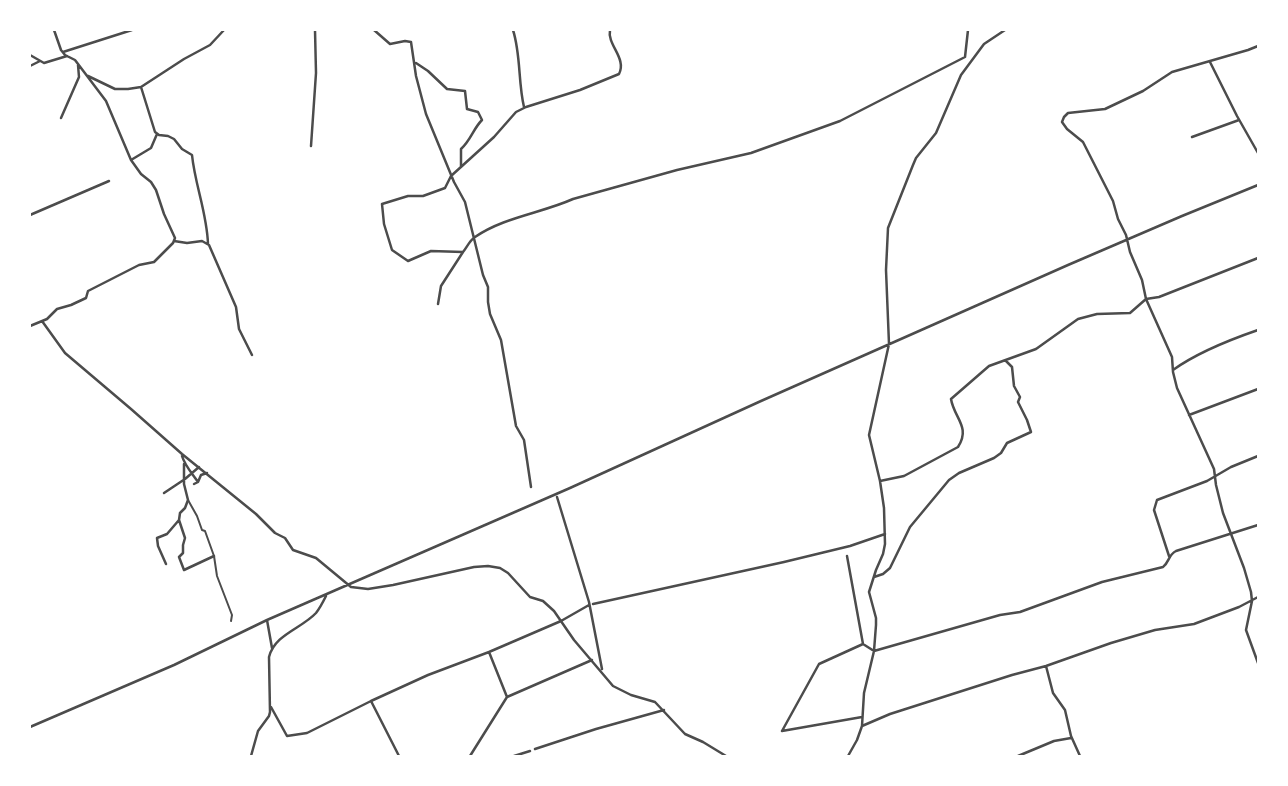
<!DOCTYPE html>
<style>
body{margin:0}
#map{position:relative;width:1288px;height:786px;overflow:hidden;background:#fff;font-family:"Fira Sans",sans-serif}
canvas{display:block}
.frame{position:absolute;inset:0;border:31px solid #fff;pointer-events:none}
</style>
<div id="map">
<canvas width="1288" height="786"></canvas>
<div class="frame"></div>
</div>
<script>
const context = document.querySelector('canvas').getContext('2d');
context.lineJoin = 'round';
function stroke(path, color, width, dash) { context.strokeStyle = color; context.lineWidth = width; context.lineCap = dash ? 'butt' : 'round'; context.setLineDash(dash || []); context.stroke(path); }
const pedestrian = new Path2D(`
 M188 500 197 516 202 530 205 531 214 556 217 576 232 615 231 621`);
const minor = new Path2D(`
 M374 30 390 44 405 41 411 42 416 76 426 114 454 182 465 202 483 275 488 287V302L490 314 501 340 516 426 524 440 531 487
 M513 30C521 55 518 82 524 107
 M1258 46 1248 50 1172 72 1143 91 1105 109 1068 113 1064 117 1062 122 1067 129 1083 142 1113 201 1118 219 1126 235 1130 252 1142 280 1146 299 1172 357 1173 372 1177 388 1214 469 1216 485 1223 513 1244 568 1251 592 1252 601 1246 630 1258 663
 M63 52 132 30
 M30 55 44 63 67 56
 M1210 62 1237 116 1258 153
 M416 63 428 71 447 89 465 91 467 109 478 112 482 120C473 129 471 140 461 149V166
 M30 66 40 61
 M88 76 115 89H128L141 87 184 59 210 45 224 30
 M141 87 155 132 159 135 168 136 174 139 182 149 192 155C195 185 207 213 208 244
 M61 118 79 77 78 65
 M1192 137 1239 120
 M311 146 316 73 315 30
 M131 160 151 148 157 134
 M30 215 109 181
 M174 241 187 243 202 241 209 245 236 307 239 329 252 355
 M463 252C467 247 470 240 475 237 504 217 542 213 573 199L677 170 751 153 840 121 965 57 968 30
 M438 304 441 286 463 252 431 251 408 261 392 250 384 224 382 204 408 196H423L445 188 451 176 494 137 516 112 526 107 580 90 619 74C627 58 607 45 610 30
 M42 321 65 353 131 409 182 454 256 514 275 533 285 538 293 550 316 558 351 587 368 589 393 585 474 567 488 566 500 568 508 573 530 597 543 601 554 611 574 640 613 686 631 695 655 702 685 734 703 742 726 756
 M30 326 47 319 57 309 71 305 86 298 88 291 139 265 154 262 173 243 175 238 164 214 156 190 151 182 141 174 131 160 106 101 75 60 65 55 61 50 54 30
 M1173 370C1198 352 1229 340 1258 330
 M1189 415 1258 389
 M182 456C185 466 192 473 198 482L194 484
 M880 481 904 476 958 447C971 427 954 418 951 399L989 366 1036 349 1078 319 1097 314 1130 313 1146 299 1159 297 1258 258
 M198 482 201 475 207 473
 M164 493 185 479 199 467
 M557 497 589 602 602 669
 M179 520 185 538 183 545V553L179 557 184 570 214 556
 M847 556 863 644
 M1169 556 1154 510 1157 500 1207 481 1231 467 1258 456
 M166 564 158 546 157 538 167 534 179 520 180 513 185 508 188 500 184 484V464
 M874 577 883 574 890 568 910 527 949 480 959 473 994 458 1001 453 1007 443 1031 432 1027 420 1018 402 1020 397 1014 386 1012 367 1006 361
 M593 604 784 562 850 546 885 534
 M267 620 272 648
 M489 652 561 621 589 605
 M1046 666 1053 693 1065 710 1071 736 1080 756
 M507 697 592 660
 M371 701 428 675 489 652 507 697 470 756
 M271 707 287 736 307 733 371 701 399 756
 M862 726 890 714 1012 675 1046 666 1111 643 1155 630 1194 624 1239 607 1258 597
 M30 727 174 665 267 620 570 488 761 401 1068 265 1182 216 1258 185
 M782 731 819 664 863 644 874 651 1000 615 1020 612 1102 582 1163 567C1169 563 1168 555 1176 551L1258 525
 M782 731 862 717
 M535 749 596 729 664 710
 M251 756 258 731 269 716 270 712 269 657C275 634 301 629 316 613 320 608 323 602 326 596
 M514 756 530 751
 M848 756 857 740 862 726 864 693 874 651 876 625V618L869 592 876 570 883 554 885 544 884 508 880 481 869 435 889 344 886 270 888 228 913 165 916 158 936 133 961 75 984 44 1005 30
 M1018 756 1054 741 1071 738`);
stroke(pedestrian, '#4c4c4c', 2);
stroke(minor, '#4c4c4c', 2.5);
</script>
